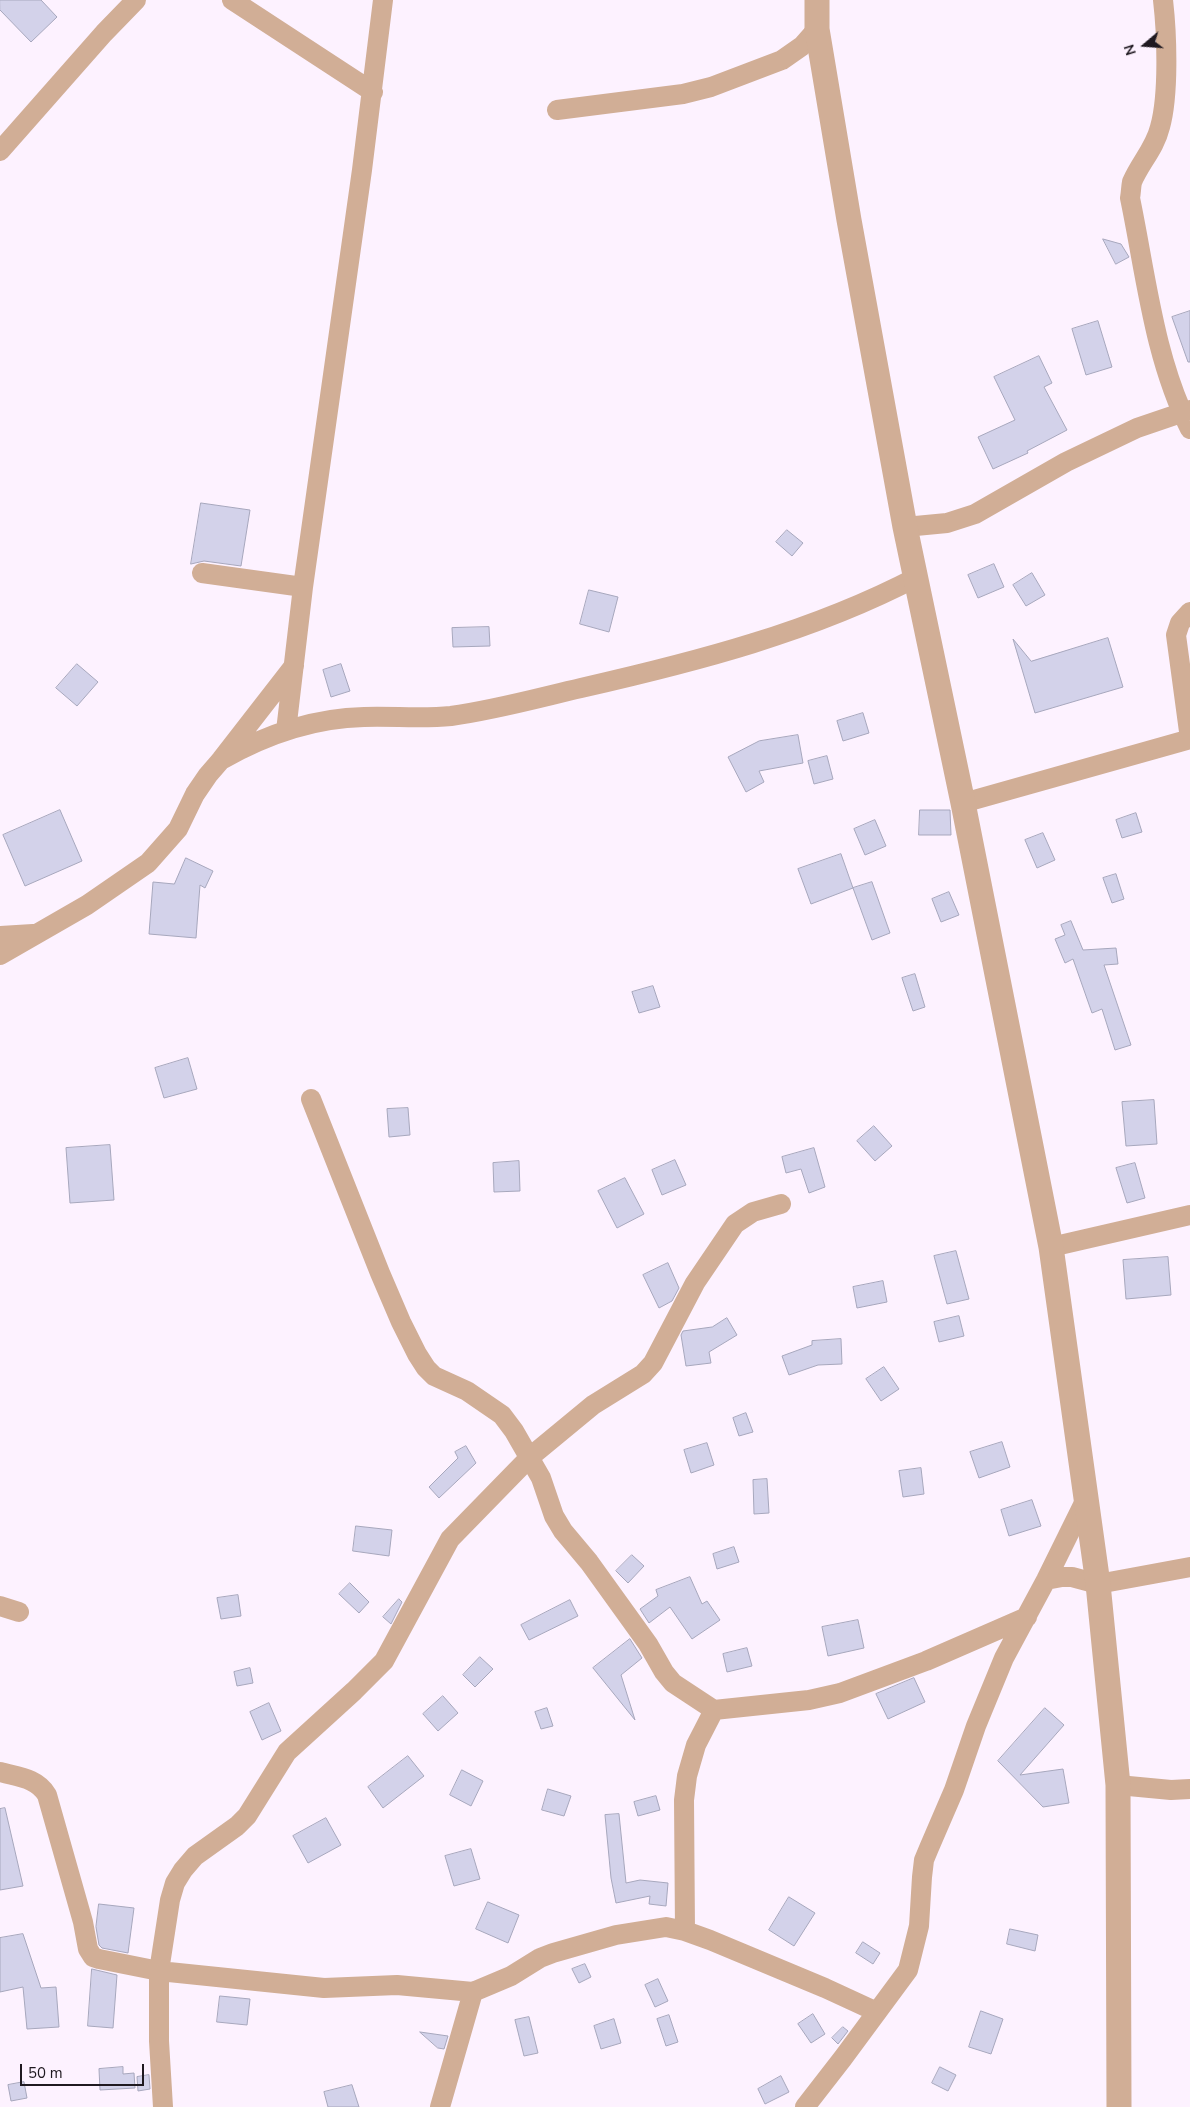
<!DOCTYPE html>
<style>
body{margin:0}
#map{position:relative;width:1190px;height:2107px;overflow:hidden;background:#fdf2ff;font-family:"Nunito Sans",sans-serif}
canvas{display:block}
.north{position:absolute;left:1120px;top:20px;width:50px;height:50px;-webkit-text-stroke:4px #fdf2ff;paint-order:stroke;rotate:252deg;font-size:14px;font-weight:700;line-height:20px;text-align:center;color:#1f1920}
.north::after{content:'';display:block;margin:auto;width:18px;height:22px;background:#1f1920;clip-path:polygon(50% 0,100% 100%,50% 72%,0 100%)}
.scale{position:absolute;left:20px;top:2064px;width:124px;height:22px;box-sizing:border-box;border:2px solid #1f1920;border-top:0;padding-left:6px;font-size:15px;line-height:18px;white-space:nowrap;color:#1f1920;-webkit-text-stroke:4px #fdf2ff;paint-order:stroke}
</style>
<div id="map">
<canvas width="1190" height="2107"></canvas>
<div class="north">N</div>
<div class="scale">50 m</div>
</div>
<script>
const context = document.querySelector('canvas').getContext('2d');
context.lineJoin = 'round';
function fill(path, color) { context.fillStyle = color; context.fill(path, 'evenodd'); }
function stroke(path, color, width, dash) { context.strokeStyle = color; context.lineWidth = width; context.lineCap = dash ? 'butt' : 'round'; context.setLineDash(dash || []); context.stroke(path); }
const building = new Path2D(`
 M0 0H41L57 17 31 42 0 10Z
 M1103 239 1121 244 1129 257 1116 264Z
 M1190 311V362H1188L1172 317Z
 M1098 321 1112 367 1086 375 1072 329Z
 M1039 356 1052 383 1044 387 1067 430 1027 451 1028 453 993 469 978 437 1015 420 994 377Z
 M201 503 250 510 241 566 204 561 191 564Z
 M787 530 803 543 792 556 776 542Z
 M994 564 1004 587 978 598 968 575Z
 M1032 573 1045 595 1026 606 1013 585Z
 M589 590 618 597 609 632 580 624Z
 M489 627 490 646 453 647 452 628Z
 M1108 638 1123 687 1035 713 1013 639 1031 661Z
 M77 664 98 682 77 706 56 688Z
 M341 664 350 691 331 697 323 670Z
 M863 713 869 733 843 741 837 721Z
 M798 735 803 763 759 771 764 782 746 792 728 757 759 741Z
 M827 756 833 779 814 784 808 761Z
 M60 810 82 861 25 886 3 835Z
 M920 810H950L951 835H919Z
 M1136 813 1142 832 1122 838 1116 820Z
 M875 820 886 846 865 855 854 829Z
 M1043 833 1055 860 1037 868 1025 840Z
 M841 854 853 888 811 904 798 869Z
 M186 858 213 871 205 888 200 885 196 938 149 934 153 882 174 884Z
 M1116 874 1124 899 1112 903 1103 878Z
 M872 882 890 933 872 940 853 888Z
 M949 892 959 915 941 922 932 899Z
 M1071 921 1083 950 1116 948 1118 964 1104 965 1131 1045 1115 1050 1102 1009 1092 1013 1073 959 1065 963 1055 939 1065 935 1061 925Z
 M915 974 925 1007 913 1011 902 978Z
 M653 986 660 1007 639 1013 632 992Z
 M188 1058 197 1089 164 1098 155 1068Z
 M1154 1100 1157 1144 1126 1146 1122 1102Z
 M408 1108 410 1135 389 1137 387 1109Z
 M874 1126 892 1146 875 1161 857 1141Z
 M110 1145 114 1200 70 1203 66 1148Z
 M814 1148 825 1187 809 1193 801 1169 786 1173 782 1157Z
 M675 1160 686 1185 662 1195 652 1170Z
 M519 1161 520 1191 494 1192 493 1163Z
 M1135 1163 1145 1198 1127 1203 1116 1168Z
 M625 1178 644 1214 617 1228 598 1191Z
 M956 1251 969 1299 947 1304 934 1256Z
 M1168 1257 1171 1295 1126 1299 1123 1260Z
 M668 1263 679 1288 672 1301 659 1308 643 1275Z
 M883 1281 887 1302 857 1308 853 1287Z
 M959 1316 964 1336 939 1342 934 1322Z
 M727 1318 737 1335 709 1352 711 1363 686 1366 681 1335 683 1331 712 1327Z
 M841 1339 842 1364 818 1365 789 1375 782 1356 812 1345V1341Z
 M884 1367 899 1389 881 1401 866 1379Z
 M746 1413 753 1432 739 1436 733 1418Z
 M1002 1442 1010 1467 979 1478 970 1452Z
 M707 1443 714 1465 691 1473 684 1450Z
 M466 1446 476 1463 439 1498 429 1487 458 1458 455 1452Z
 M921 1468 924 1494 903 1497 899 1471Z
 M767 1479 769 1513 754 1514 753 1480Z
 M1032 1500 1041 1526 1009 1536 1001 1510Z
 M356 1526 392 1530 389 1556 353 1551Z
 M734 1547 739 1562 717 1569 713 1554Z
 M632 1555 644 1566 628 1583 616 1571Z
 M690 1577 702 1604 707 1601 720 1620 692 1639 670 1607 649 1623 640 1609 658 1596 656 1590Z
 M350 1583 369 1602 359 1613 339 1594Z
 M238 1595 241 1616 221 1619 217 1598Z
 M399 1599 402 1602 391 1624 383 1617Z
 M570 1600 578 1616 529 1640 521 1625Z
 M858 1620 864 1648 828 1656 822 1627Z
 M630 1639 642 1658 621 1675 635 1720 593 1668Z
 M747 1648 752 1666 727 1672 723 1654Z
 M480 1657 493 1669 475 1687 463 1675Z
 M250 1668 253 1683 237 1686 234 1672Z
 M914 1678 925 1702 888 1719 876 1694Z
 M443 1696 458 1713 438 1731 423 1714Z
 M269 1703 281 1731 262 1740 250 1712Z
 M547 1708 553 1726 541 1729 535 1712Z
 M1045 1708 1064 1725 1020 1775 1063 1769 1069 1803 1043 1807 998 1761Z
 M408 1756 424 1776 383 1808 368 1787Z
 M462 1770 483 1781 471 1806 450 1795Z
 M548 1789 571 1796 564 1816 542 1810Z
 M656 1796 660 1810 638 1816 634 1802Z
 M5 1808 23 1886 0 1890V1809Z
 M619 1814 626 1883 640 1880 668 1883 666 1906 649 1904 650 1896 616 1903 611 1878 605 1815Z
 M326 1818 341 1845 308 1863 293 1836Z
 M471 1849 480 1879 454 1886 445 1856Z
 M789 1897 815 1913 794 1946 769 1930Z
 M488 1902 519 1915 508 1943 476 1929Z
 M99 1904 134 1908 128 1953 102 1948 99 1945 96 1927Z
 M1010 1929 1038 1935 1035 1951 1007 1944Z
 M23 1934 41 1988 56 1987 59 2027 27 2029 23 1987 0 1992V1938Z
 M863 1942 880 1953 873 1964 856 1953Z
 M585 1964 591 1977 579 1983 572 1969Z
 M92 1969 117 1975 113 2028 88 2026Z
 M658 1979 668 2001 655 2007 645 1985Z
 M220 1996 250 1999 247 2025 217 2022Z
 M981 2011 1003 2019 991 2054 969 2047Z
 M813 2014 825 2034 811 2043 798 2024Z
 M669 2015 678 2042 666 2046 657 2019Z
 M529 2017 538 2053 524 2056 515 2020Z
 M614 2019 621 2043 601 2049 594 2026Z
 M843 2027 848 2031 838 2044 832 2038Z
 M420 2032 448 2036 444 2049 438 2048Z
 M123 2067V2074L134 2073 135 2088 100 2090 99 2069Z
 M940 2067 956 2075 948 2091 932 2083Z
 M149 2075 150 2089 138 2091 137 2077Z
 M781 2076 789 2092 765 2104 758 2089Z
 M24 2082 27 2098 11 2101 8 2085Z
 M352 2085 359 2107H328L324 2092Z`);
const minor = new Path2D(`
 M232 0 373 92
 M1163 0C1167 34 1169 95 1160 127 1155 148 1140 163 1132 182 1131 187 1131 193 1130 198 1146 275 1154 358 1190 429
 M557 110 683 94 711 87 782 60 802 46 817 29
 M0 151 104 33 136 0
 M905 527 947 523 975 514 1066 462 1137 428 1190 410
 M202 573 303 587
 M286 731 303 587 362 170 383 0
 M1190 739 1176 635 1180 623 1190 612
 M221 760C265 735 313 718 364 717 393 716 423 719 451 716 495 710 538 698 581 688 695 662 812 632 917 577
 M963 803 1190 739
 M0 936 33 934
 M0 955 87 905 148 863 178 829 195 794 208 775 221 760 294 666
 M311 1099 380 1273 401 1322 417 1354 426 1368 434 1376 467 1391 502 1415 514 1431 541 1478 554 1516 563 1531 589 1562 648 1644 664 1672 673 1683 714 1710 809 1700 840 1693 926 1661 1027 1617
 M1051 1247 1190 1215
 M1046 1580 1062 1577H1072L1098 1584 1190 1567
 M0 1606 19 1612
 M0 1772C18 1777 37 1778 47 1795L83 1922 88 1949 93 1957 99 1959 159 1971 324 1988 397 1985 473 1992 511 1976 540 1958 553 1953 616 1935 666 1927 685 1931 710 1940 825 1988 877 2012
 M1118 1785 1171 1790 1190 1789
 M685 1931 684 1800 687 1776 696 1745 714 1710
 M163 2107 159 2041V1971L170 1900 175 1883 183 1870 195 1856 237 1826 247 1816 287 1752 354 1691 384 1661 450 1539 530 1457 593 1405 643 1374 653 1363 695 1283 735 1224 753 1212 781 1204
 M440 2107 473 1992
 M805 2107 843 2058 908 1970 919 1926 922 1877 924 1860 929 1848 954 1790 976 1726 1004 1658 1046 1580 1085 1501`);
const tertiary = new Path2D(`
 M817 0V29L849 220 905 527 963 803 1051 1247 1098 1584 1118 1785 1119 2107`);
fill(building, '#d3d2ea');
stroke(building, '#a7a7bd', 1);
stroke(minor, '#d1ae96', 20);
stroke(tertiary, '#d1ae96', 25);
</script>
